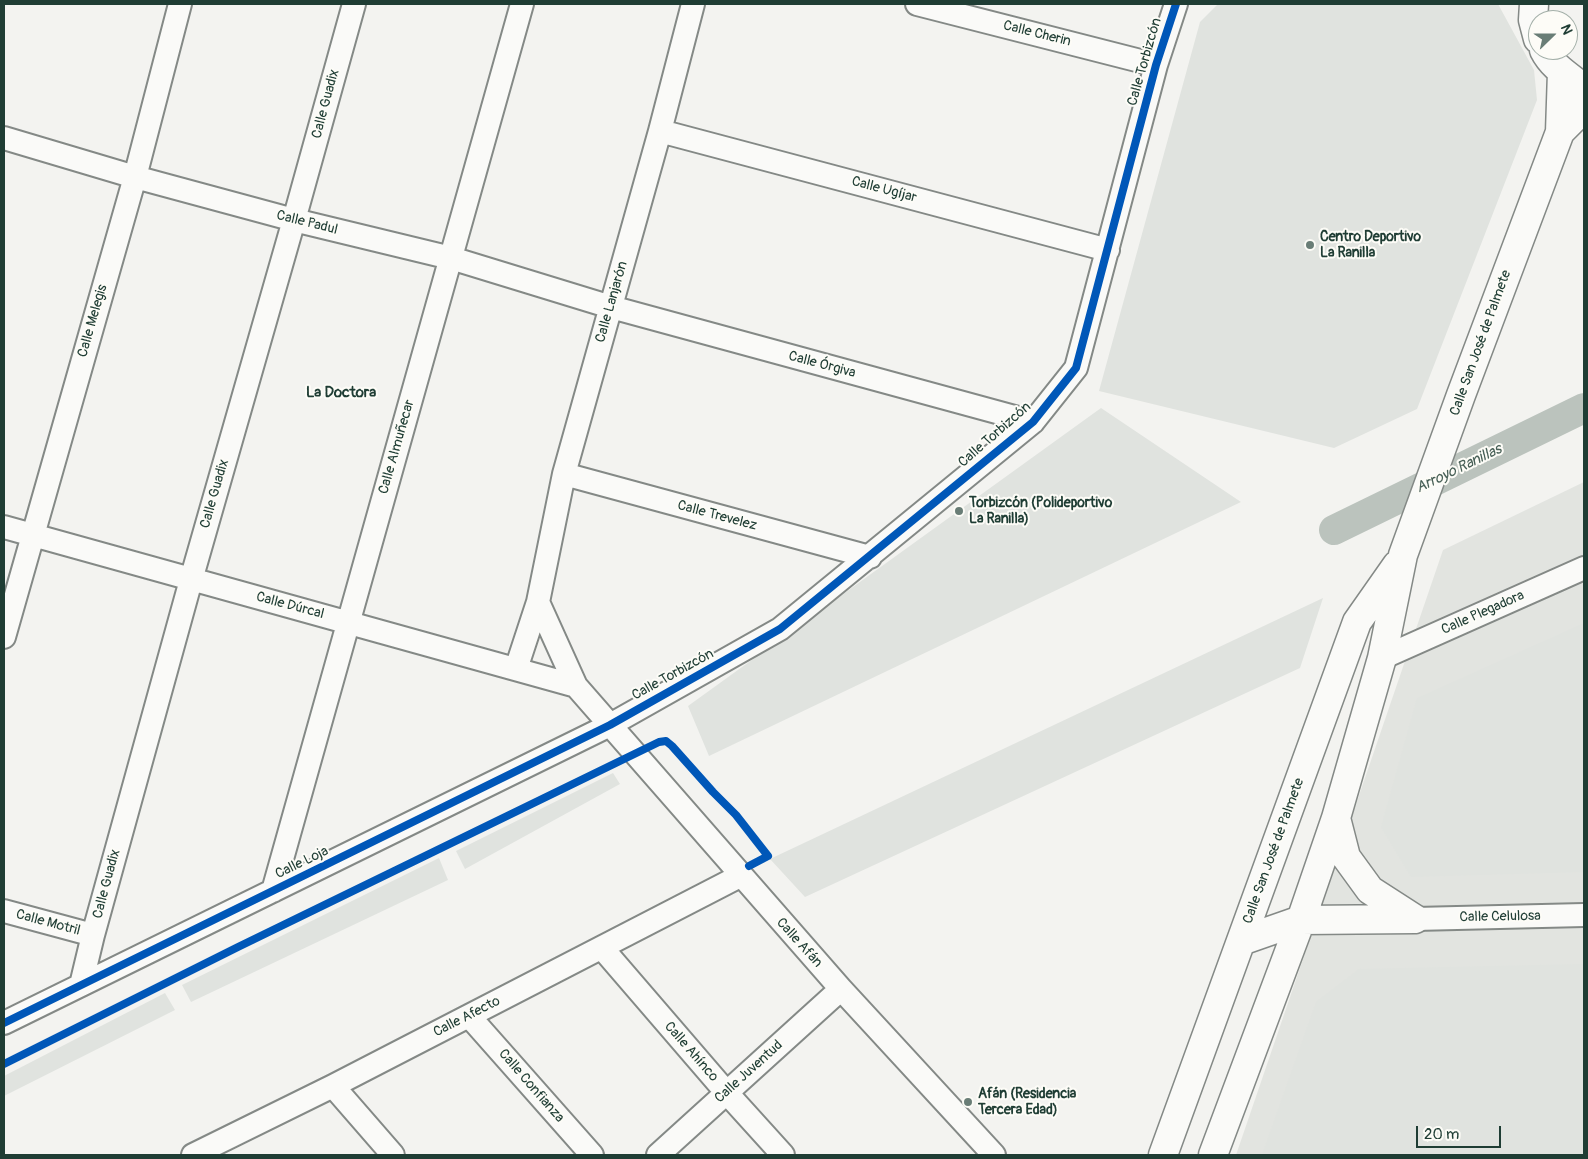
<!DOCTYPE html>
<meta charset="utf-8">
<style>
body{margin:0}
#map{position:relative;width:1588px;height:1159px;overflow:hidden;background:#f3f3f0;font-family:Pangolin,sans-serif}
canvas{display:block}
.frame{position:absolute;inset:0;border:5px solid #1f3d34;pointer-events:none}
.north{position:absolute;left:1528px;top:10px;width:50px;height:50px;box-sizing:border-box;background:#fdfcf7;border:1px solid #a4b0a9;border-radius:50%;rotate:68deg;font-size:14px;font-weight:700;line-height:20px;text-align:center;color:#1f3d34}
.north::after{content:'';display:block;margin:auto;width:18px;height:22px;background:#697d76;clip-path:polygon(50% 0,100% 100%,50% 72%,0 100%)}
.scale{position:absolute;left:1416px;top:1126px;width:85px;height:22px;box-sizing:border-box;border:2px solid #1f3d34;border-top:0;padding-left:6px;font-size:15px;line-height:18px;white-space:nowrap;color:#1f3d34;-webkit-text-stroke:4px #fdfcf7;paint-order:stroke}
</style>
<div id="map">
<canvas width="1588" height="1159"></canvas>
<div class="frame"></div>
<div class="north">N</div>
<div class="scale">20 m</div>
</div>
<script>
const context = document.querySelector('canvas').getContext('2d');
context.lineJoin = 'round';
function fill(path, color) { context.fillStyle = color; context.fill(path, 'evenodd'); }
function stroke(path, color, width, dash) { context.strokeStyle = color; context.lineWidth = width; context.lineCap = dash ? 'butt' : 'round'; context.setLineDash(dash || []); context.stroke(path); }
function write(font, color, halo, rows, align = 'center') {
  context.font = font + ' Pangolin,sans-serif'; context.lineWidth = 4; context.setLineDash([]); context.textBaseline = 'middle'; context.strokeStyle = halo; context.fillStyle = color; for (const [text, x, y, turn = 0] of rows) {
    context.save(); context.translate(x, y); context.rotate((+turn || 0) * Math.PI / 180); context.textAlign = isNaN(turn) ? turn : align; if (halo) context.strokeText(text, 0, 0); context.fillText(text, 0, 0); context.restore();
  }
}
const built = new Path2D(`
 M1584 482V1155H1236L1443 550Z`);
const green = new Path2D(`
 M1218 4H1498L1534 70 1537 100 1417 409 1334 448 1099 391 1200 22Z
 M1101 408 1241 502 709 756 688 706Z
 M1323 598 1300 668 805 897 770 859Z
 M1584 623V872L1411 877 1381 827 1417 698Z
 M613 773 620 784 465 869 456 851Z
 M439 858 448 880 191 1002 182 985Z
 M1584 964V1155H1262L1316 1002 1359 969Z
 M165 993 175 1010 4 1096V1076Z`);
const canal = new Path2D(`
 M1334 530 1584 408`);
const minor = new Path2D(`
 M917 4 1156 65
 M660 131 1108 250
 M4 138 135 177 294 220 451 258 611 307 1033 422
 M564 474 870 557
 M4 527 576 686
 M538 602 576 686 841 989 994 1155
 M4 637 135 177 180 4
 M1382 658 1584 568
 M516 669 538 602 564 474 660 131 693 4
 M273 891 522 4
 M4 911 93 935
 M1415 919 1584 915
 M602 948 726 1092 783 1155
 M81 985 93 935 191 580 294 220 354 4
 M469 1016 592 1155
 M4 1023 610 725 780 629 1033 422 1076 368 1156 65 1176 4
 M333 1086 393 1155
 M193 1155 333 1086 740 876
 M658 1155 841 989`);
const tertiary = new Path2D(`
 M1534 4 1533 20 1538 39
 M1544 50C1552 66 1567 75 1581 86H1584
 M1560 132 1584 108
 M1336 818 1346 857 1370 890 1415 919
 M1241 941 1301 920 1415 919
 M1163 1155 1357 622 1397 565
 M1213 1155 1301 920 1336 818 1382 658 1403 555 1461 395 1560 132 1562 72`);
const cycleway = new Path2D(`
 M4 1023 610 725 780 629 1033 422 1076 368 1156 65 1176 4
 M4 1064 238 947 659 742 666 741 672 746 713 792 736 815 768 856 749 866`);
const markers = [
 [1310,245,5,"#697d76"],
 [959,511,5,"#697d76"],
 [968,1102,5,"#697d76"]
];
const streetNames = [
 ["Calle Cherin",1037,34,14],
 ["Calle Torbizcón",1145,62,-74],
 ["Calle Guadix",326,104,-75],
 ["Calle Ugíjar",884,190,15],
 ["Calle Padul",307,223,14],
 ["Calle Lanjarón",612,302,-74],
 ["Calle Melegis",93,321,-74],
 ["Calle San José de Palmete",1481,343,-70],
 ["Calle Órgiva",822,365,15],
 ["Calle Torbizcón",995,435,-41],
 ["Calle Almuñecar",397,447,-74],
 ["Calle Guadix",215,494,-74],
 ["Calle Trevelez",717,516,15],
 ["Calle Dúrcal",290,606,15],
 ["Calle Plegadora",1483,613,-24],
 ["Calle Torbizcón",673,675,-29],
 ["Calle San José de Palmete",1274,851,-70],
 ["Calle Loja",302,863,-26],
 ["Calle Guadix",107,884,-75],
 ["Calle Celulosa",1500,917,-1],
 ["Calle Motril",48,923,15],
 ["Calle Afán",799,943,48],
 ["Calle Afecto",467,1017,-27],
 ["Calle Ahínco",691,1052,49],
 ["Calle Juventud",749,1072,-42],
 ["Calle Confianza",531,1086,49]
];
const poiNames = [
 ["Centro Deportivo",1320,237],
 ["La Ranilla",1320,253],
 ["Torbizcón (Polideportivo",969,503],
 ["La Ranilla)",969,519],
 ["Afán (Residencia",978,1094],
 ["Tercera Edad)",978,1110]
];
const neighbourhoodNames = [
 ["La Doctora",341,393]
];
const waterNames = [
 ["Arroyo Ranillas",1459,469,-26]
];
fill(built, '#e2e4e0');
fill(green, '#e0e3df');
stroke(canal, '#bbc3bd', 30);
stroke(minor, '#848986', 26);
stroke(tertiary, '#848986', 31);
stroke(minor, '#fafaf8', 22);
stroke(tertiary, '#fafaf8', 28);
stroke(cycleway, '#0057b8', 8);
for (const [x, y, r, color] of markers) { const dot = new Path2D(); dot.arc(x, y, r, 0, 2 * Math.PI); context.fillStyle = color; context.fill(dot); stroke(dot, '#fdfcf7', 2); }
write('14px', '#1f3d34', '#fdfcf7', streetNames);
write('bold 14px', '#1f3d34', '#fdfcf7', poiNames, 'left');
write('bold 15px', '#1f3d34', '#fdfcf7', neighbourhoodNames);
write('italic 15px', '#475f56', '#fdfcf7', waterNames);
</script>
